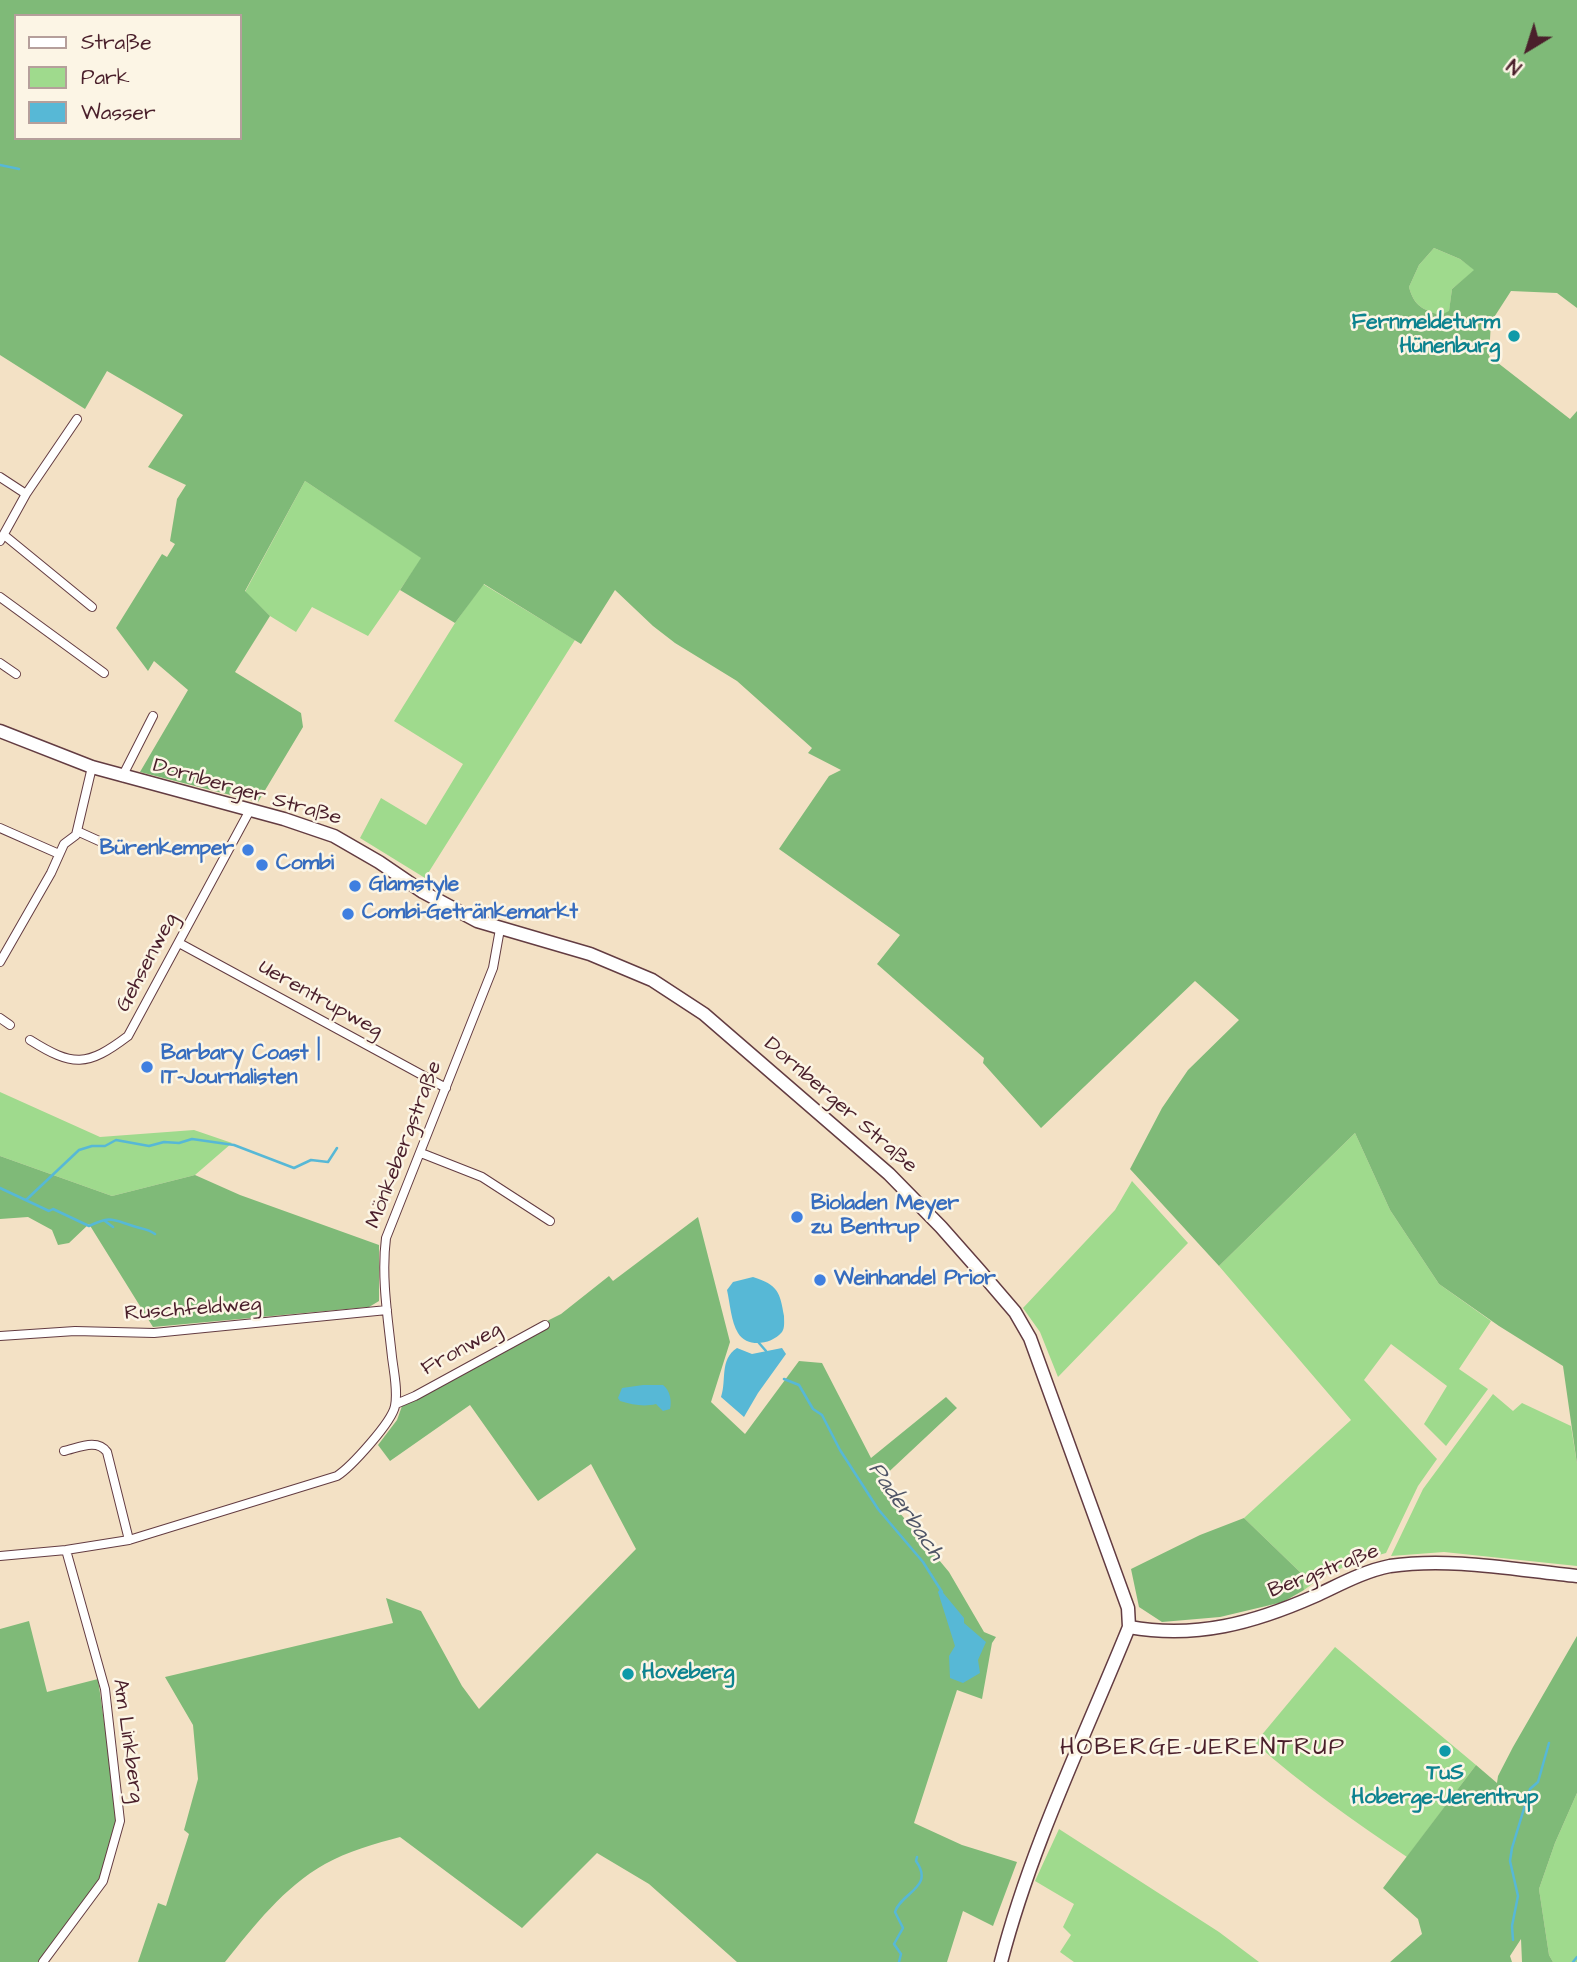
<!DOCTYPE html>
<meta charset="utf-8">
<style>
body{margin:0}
#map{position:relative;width:1577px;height:1962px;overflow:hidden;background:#f3e1c5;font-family:"Architects Daughter",sans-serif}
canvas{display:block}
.legend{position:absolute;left:14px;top:14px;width:228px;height:126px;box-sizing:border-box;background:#fcf5e5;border:2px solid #b59f9b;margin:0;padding:9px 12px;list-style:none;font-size:21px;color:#4a1f2b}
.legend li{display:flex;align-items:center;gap:14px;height:35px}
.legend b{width:35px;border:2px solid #b59f9b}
.north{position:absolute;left:1493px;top:14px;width:70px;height:70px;-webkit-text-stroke:5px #fcf5e5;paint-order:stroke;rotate:218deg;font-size:19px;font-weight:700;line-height:28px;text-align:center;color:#4a1f2b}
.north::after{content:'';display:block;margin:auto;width:24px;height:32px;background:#4a1f2b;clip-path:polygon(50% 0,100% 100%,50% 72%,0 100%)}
</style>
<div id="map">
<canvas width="1577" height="1962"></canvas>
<ul class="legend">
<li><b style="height:9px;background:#fff"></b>Straße</li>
<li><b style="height:19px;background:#9fda8d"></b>Park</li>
<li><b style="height:19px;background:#57b8d6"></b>Wasser</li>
</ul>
<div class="north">N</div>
</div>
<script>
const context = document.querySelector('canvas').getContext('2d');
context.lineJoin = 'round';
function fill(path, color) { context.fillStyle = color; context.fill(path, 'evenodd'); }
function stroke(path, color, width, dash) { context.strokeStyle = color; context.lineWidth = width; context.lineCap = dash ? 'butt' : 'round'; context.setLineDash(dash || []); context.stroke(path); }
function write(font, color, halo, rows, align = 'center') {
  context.font = font + ' "Architects Daughter",sans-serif'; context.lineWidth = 5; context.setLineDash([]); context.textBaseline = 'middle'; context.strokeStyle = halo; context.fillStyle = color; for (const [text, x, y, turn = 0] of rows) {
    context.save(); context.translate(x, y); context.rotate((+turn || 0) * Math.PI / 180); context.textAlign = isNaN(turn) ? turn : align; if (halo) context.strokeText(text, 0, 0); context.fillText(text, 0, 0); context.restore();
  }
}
const green = new Path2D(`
 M1434 248 1460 259 1475 270 1452 289 1449 312 1441 315C1423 310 1414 306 1409 287L1419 265Z
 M305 481 422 558 368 636 312 607 296 632 270 616 245 592Z
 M483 584 575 640 425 878 360 838 381 798 426 825 463 764 394 721 455 623Z
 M0 1092 100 1137 194 1130 232 1143 195 1175 112 1196 0 1156Z
 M1355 1133 1390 1210 1439 1284 1491 1321 1459 1369 1488 1389 1446 1446 1424 1424 1447 1386 1391 1344 1364 1380 1437 1459 1418 1486 1386 1553C1357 1561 1328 1571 1304 1590L1302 1574 1244 1518 1351 1420 1219 1266Z
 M1132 1181 1188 1243 1058 1377 1040 1332 1023 1308 1115 1210Z
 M1493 1394 1513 1411 1522 1403 1571 1426 1577 1464V1566L1444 1552 1391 1556 1423 1489Z
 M1335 1647 1476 1765 1407 1857C1354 1821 1302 1785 1255 1743Z
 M1577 1793V1962H1553L1549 1955 1539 1889 1555 1843Z
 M1059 1829 1219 1932 1259 1962H1074L1060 1952 1071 1935 1063 1927 1074 1904 1035 1881Z`);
const forest = new Path2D(`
 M0 0H1577V308L1557 293 1511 291 1491 322 1489 356 1570 419 1577 411V1464L1563 1366 1499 1326 1439 1284 1390 1210 1355 1133 1219 1266 1130 1169 1162 1108 1188 1070 1239 1020 1195 981 1041 1128 983 1063 984 1058 877 964 900 935 779 849 829 776 841 770 808 753 812 748 737 681 675 643 653 626 615 590 581 644 484 584 455 623 400 590 421 558 305 481 245 591 270 616 235 672 301 713 303 727 258 802 140 772 188 690 154 661 148 671 116 628 162 554 167 557 175 544 170 541 177 499 186 485 148 467 183 415 107 371 85 409 0 355ZM16 16H240V138H16ZM1434 248 1460 259 1474 270 1452 289 1449 311 1441 315C1423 310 1414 306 1409 287L1419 265Z
 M0 1156 112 1196 195 1175 240 1195 379 1245V1301L369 1307 153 1327 89 1224 69 1243 58 1245 52 1230 28 1217 0 1219Z
 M698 1217 730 1342 711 1402 745 1434 799 1361 822 1363 871 1458 946 1397 957 1408 879 1481 894 1506 949 1572 984 1632 996 1637 992 1643 982 1699 957 1690 914 1823 962 1845 1017 1862 993 1926 963 1911 947 1962H737L649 1884 597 1853 522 1928 400 1837C377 1843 346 1852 325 1864 284 1887 254 1926 225 1962H138L158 1903 166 1906 189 1834 184 1830 198 1779 193 1725 165 1677 393 1623 386 1598 421 1611 462 1686 479 1709 636 1549 591 1464 538 1501 470 1405 390 1461 378 1445 397 1420 402 1406 549 1326 545 1322 561 1314 609 1276 613 1281Z
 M1244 1518 1302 1574 1304 1590 1283 1602 1220 1617 1162 1622 1139 1607 1131 1569 1200 1535Z
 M29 1621 47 1692 98 1679 118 1820 100 1879 38 1962H0V1629Z
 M1577 1636V1793L1555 1843 1539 1889 1549 1955 1553 1962H1522L1521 1939 1510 1956 1512 1962H1390L1422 1934 1418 1919 1383 1888 1476 1765 1497 1783 1498 1776 1513 1747Z`);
const water = new Path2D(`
 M753 1277C778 1285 780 1292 784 1316 784 1321 785 1328 782 1332 771 1345 747 1348 738 1333 731 1322 730 1303 727 1290L733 1282Z
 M737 1348 752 1354 782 1348 786 1354 758 1393 744 1417 721 1397C727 1380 719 1360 737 1348Z
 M643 1385H663C670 1390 672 1401 670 1409L663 1411 656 1404C644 1407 633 1405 620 1401L618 1398 622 1388Z
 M940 1589 964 1618V1623L986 1642 978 1660 980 1673 963 1683 950 1678 949 1656 955 1646 938 1592Z`);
const stream = new Path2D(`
 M0 165 19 169
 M0 1188 49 1211 53 1209 89 1226C111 1216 111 1219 133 1226 141 1229 147 1228 155 1234
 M26 1200 79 1150 92 1146H105L116 1140 149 1146 164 1142 179 1143 192 1139 234 1145 294 1168 311 1160 328 1162 337 1148
 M105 1221 113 1227
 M759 1343 766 1351
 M784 1379 799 1385 813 1409 822 1415 840 1450 878 1509 923 1562 942 1592
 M1513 1940 1512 1926 1518 1896 1510 1861 1512 1848 1530 1789 1538 1782 1549 1743
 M899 1962 901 1954 894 1944 903 1928 895 1912C901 1892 935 1888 916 1861L917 1857
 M1573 1962 1577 1957`);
const street = new Path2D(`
 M0 477 26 494
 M4 535 92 607
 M0 541 26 494 77 419
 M0 597 104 673
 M0 663 16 674
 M122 777 153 716
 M0 828 59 854
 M77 831 108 845
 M179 943 446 1088
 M0 962 51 873 64 844 76 835 92 767
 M0 1018 10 1025
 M30 1040C73 1067 87 1067 128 1036L250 810
 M421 1153 482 1177 550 1221
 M0 1336 75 1331 154 1333 387 1310
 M396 1404 415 1396 545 1325
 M64 1451C78 1448 97 1438 107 1452L129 1540
 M0 1556 66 1550 129 1540 337 1476C351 1467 392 1422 395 1406 398 1391 394 1373 392 1357 388 1319 381 1277 386 1238L493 968 500 929
 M43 1962 103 1881 120 1821 105 1689 66 1550`);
const secondary = new Path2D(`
 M0 731 92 767 284 819 334 836 379 862 423 892 477 921 590 954 652 980 704 1014 889 1174 941 1227 979 1270 1015 1312 1030 1338 1128 1608 1129 1627C1084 1738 1031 1846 1001 1962
 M1129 1627C1196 1639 1254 1623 1315 1596 1339 1585 1364 1571 1390 1566 1451 1557 1516 1570 1577 1576`);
const markers = [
 [1514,336,7,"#0f9aa8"],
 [248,850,7,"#3f7fe0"],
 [262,865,7,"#3f7fe0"],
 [355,886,7,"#3f7fe0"],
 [348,914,7,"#3f7fe0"],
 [147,1067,7,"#3f7fe0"],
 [797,1217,7,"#3f7fe0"],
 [820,1280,7,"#3f7fe0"],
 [628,1674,7,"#0f9aa8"],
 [1445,1751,7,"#0f9aa8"]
];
const cultureNames = [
 ["Fernmeldeturm",1500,324],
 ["Hünenburg",1500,348],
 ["Hoveberg",642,1674,"left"],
 ["TuS",1445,1775,"center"],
 ["Hoberge-Uerentrup",1445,1799,"center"]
];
const streetNames = [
 ["Dornberger Straße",247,793,16],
 ["Gehsenweg",148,963,-62],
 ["Uerentrupweg",320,1000,29],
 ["Dornberger Straße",840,1106,41],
 ["Mönkebergstraße",405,1145,-69],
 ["Ruschfeldweg",193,1310,-4],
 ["Fronweg",462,1350,-29],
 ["Bergstraße",1324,1572,-21],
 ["Am Linkberg",127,1741,82]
];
const shopNames = [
 ["Bürenkemper",234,850,"right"],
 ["Combi",276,865],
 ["Glamstyle",369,886],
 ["Combi-Getränkemarkt",362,914],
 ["Barbary Coast |",161,1055],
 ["IT-Journalisten",161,1079],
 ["Bioladen Meyer",811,1205],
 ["zu Bentrup",811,1229],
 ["Weinhandel Prior",834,1280]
];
const waterNames = [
 ["Paderbach",905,1512,55]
];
const quarterNames = [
 ["HOBERGE-UERENTRUP",1203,1749]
];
fill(green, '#9fda8d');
fill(forest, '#7fba78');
fill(water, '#57b8d6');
stroke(stream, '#57b8d6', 2.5);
stroke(street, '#633c42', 10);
stroke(secondary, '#633c42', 15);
stroke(street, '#fff', 8);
stroke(secondary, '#fff', 12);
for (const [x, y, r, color] of markers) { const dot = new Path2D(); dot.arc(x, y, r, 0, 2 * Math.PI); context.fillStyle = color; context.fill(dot); stroke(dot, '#fcf5e5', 2.5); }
write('bold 21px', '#0d838f', '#fcf5e5', cultureNames, 'right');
write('21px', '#4a1f2b', '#fcf5e5', streetNames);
write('bold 21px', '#366cbe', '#fcf5e5', shopNames, 'left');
write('italic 23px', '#4f5567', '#fcf5e5', waterNames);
context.letterSpacing = '2px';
write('24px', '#4a1f2b', '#fcf5e5', quarterNames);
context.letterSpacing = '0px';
</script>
